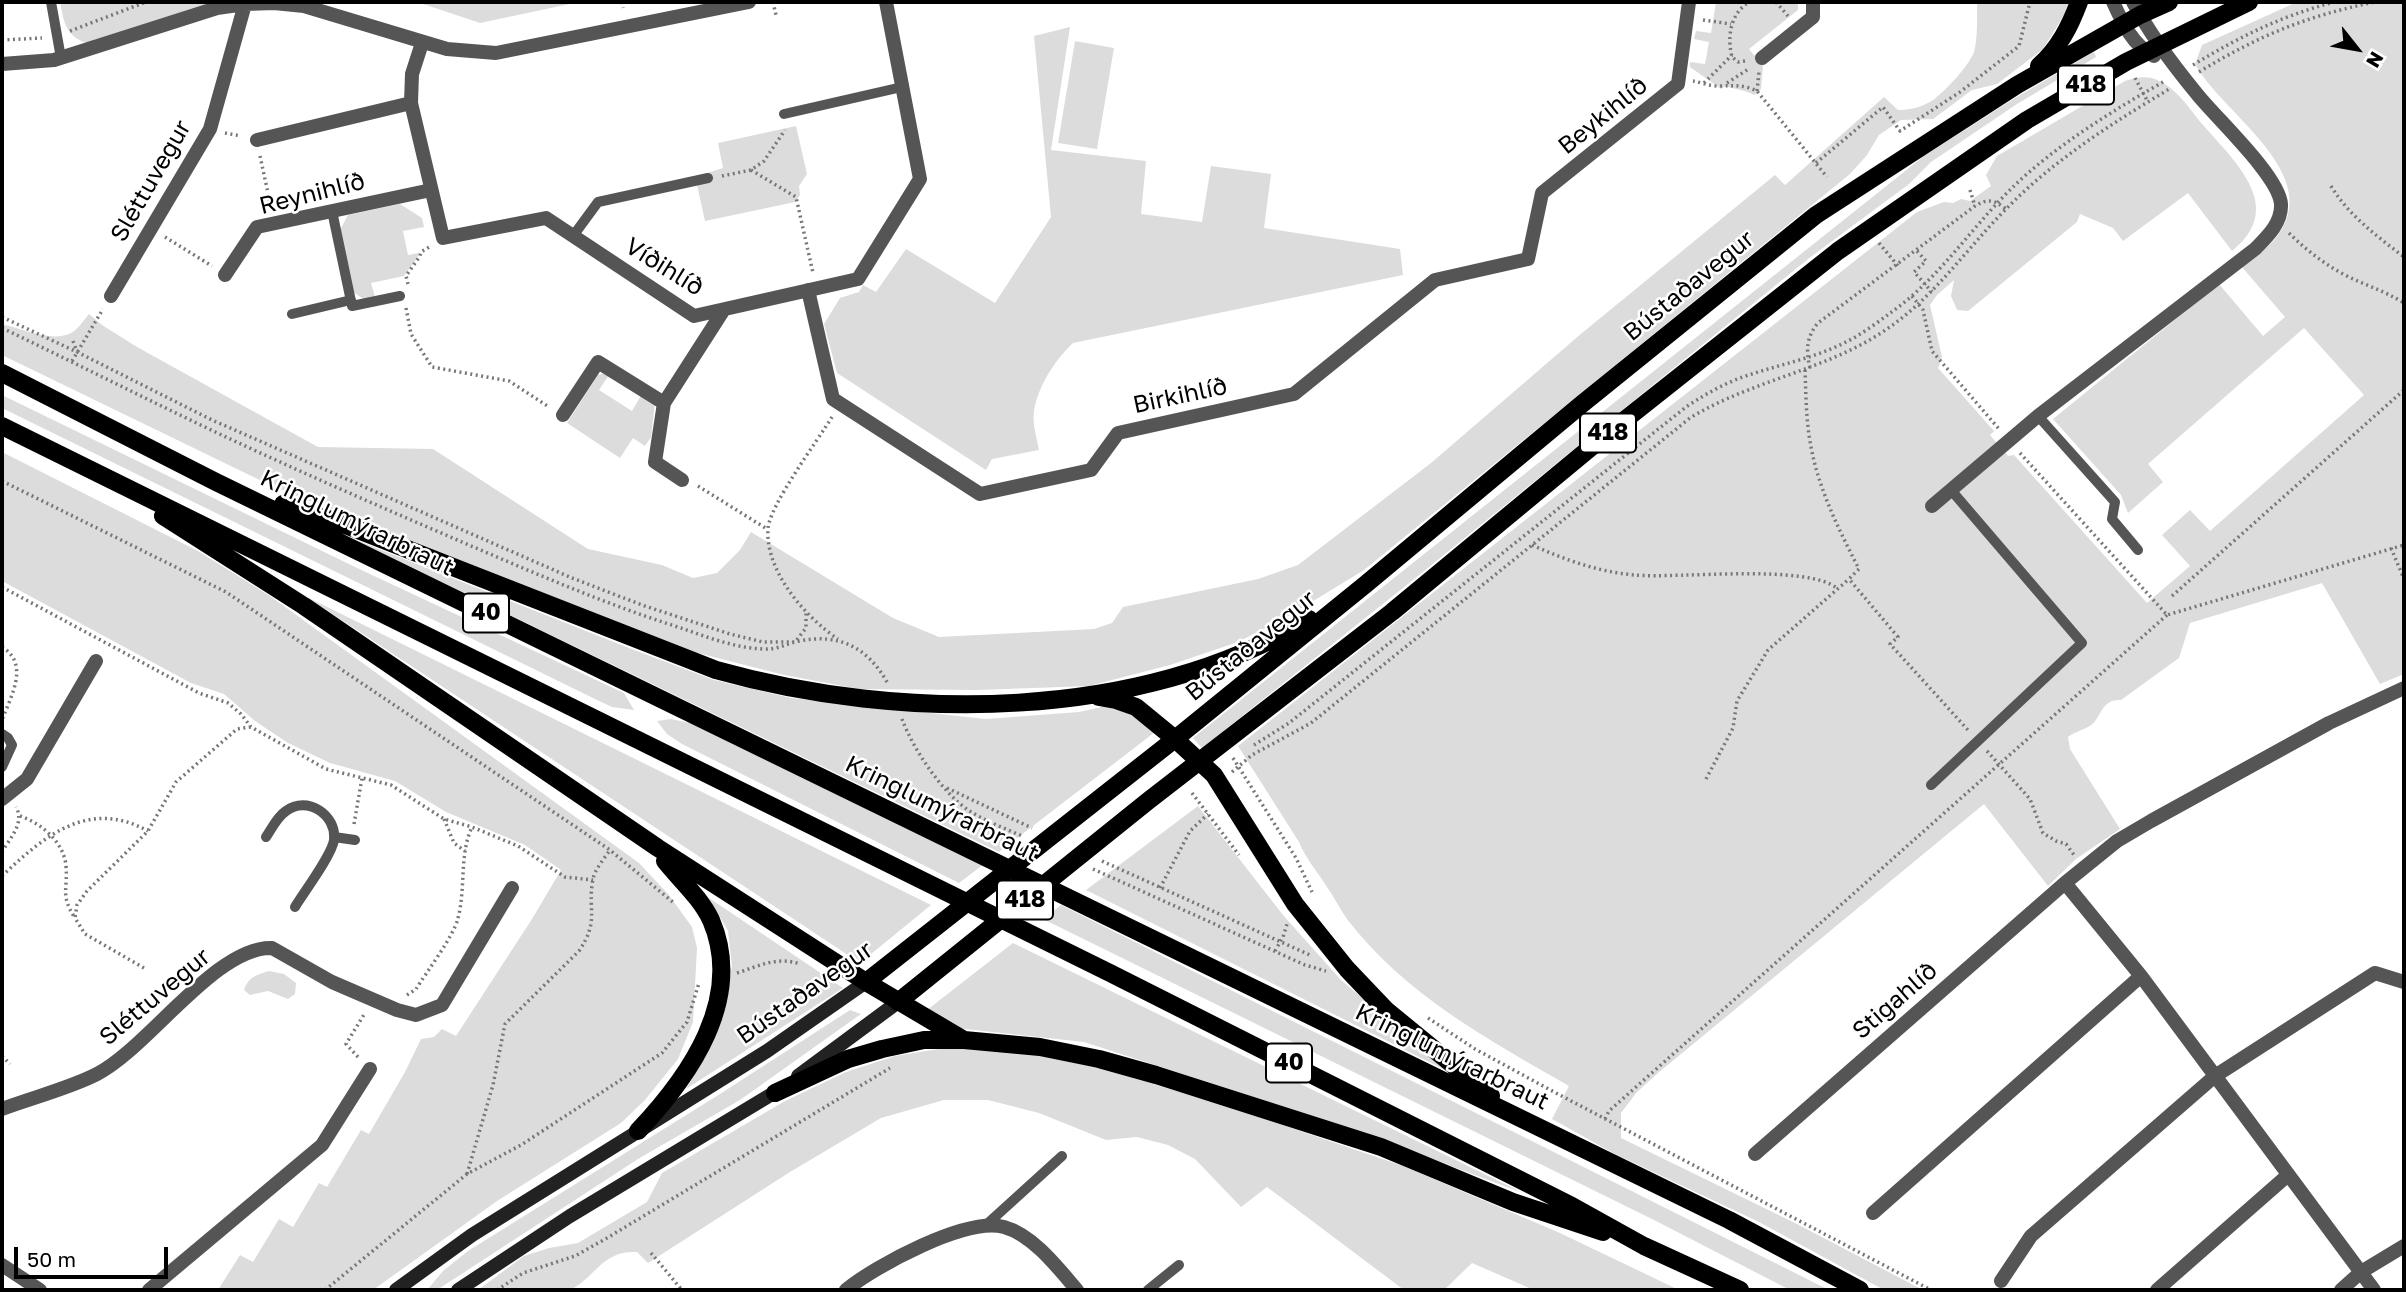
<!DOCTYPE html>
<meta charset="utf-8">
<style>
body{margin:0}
#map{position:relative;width:2406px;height:1292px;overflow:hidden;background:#fff;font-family:"Golos Text",sans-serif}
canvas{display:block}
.frame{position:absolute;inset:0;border:4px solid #000;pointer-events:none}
.north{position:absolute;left:2322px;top:14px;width:70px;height:70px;-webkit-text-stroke:5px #fff;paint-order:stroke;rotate:121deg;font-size:19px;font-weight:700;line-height:28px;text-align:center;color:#000}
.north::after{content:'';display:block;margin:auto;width:24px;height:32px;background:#000;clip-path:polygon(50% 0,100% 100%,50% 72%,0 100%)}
.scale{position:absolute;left:14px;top:1247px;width:154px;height:32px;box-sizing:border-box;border:4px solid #000;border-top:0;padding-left:9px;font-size:21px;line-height:24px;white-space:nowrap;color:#000;-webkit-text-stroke:5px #fff;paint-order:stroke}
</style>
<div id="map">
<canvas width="2406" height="1292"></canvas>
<div class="frame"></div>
<div class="north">N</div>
<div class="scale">50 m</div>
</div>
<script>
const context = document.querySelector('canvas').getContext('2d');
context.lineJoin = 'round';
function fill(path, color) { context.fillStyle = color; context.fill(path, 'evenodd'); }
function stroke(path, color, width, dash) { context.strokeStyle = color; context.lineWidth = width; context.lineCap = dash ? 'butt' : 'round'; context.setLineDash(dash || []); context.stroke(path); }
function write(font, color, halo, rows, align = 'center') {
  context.font = font + ' "Golos Text",sans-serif'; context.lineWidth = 5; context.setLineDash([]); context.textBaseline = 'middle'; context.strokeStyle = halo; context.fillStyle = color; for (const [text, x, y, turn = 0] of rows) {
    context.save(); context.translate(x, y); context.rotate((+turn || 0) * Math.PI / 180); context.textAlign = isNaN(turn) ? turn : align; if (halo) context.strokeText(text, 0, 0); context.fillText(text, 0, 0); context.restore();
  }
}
const green = new Path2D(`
 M60 2H215L89 44C66 37 64 23 60 2Z
 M417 2H579L480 23Z
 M1716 2H1798V10L1749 49 1763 66 1761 89 1754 95C1746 90 1733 89 1725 86L1721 89 1690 67V62L1705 64 1709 42 1694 39 1696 31 1711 33Z
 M1977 2H2069L2064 15 2043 49 1997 84 1972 90 1933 119 1901 120 1879 135 1867 155 1850 174 1364 570 1287 617 1238 642 1170 665 1089 686 978 690 859 689 784 675 690 651 555 600 272 486 2 355V324C20 328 50 342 69 334 78 330 83 321 89 314L102 325 137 347 318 447 433 449 588 549 662 565 693 578 717 573 740 550 751 532 893 618 939 637 1094 629 1112 623 1123 607 1258 579 1298 565 1431 463 1582 333 1775 175 1785 185 1884 97 1898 110C1909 110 1919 108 1930 102 1943 94 1969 66 1974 52 1978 37 1977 17 1977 2Z
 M2297 2H2404V674L2380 684 2322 583 2190 623 2179 658 2121 700C2099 699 2103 719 2088 727 2081 731 2074 732 2068 737L2070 749 2120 829 2076 859 2048 886 1984 804 1658 1073 1637 1092 1621 1113V1138L1797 1224 1923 1290H1884L1759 1222 1615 1154 1552 1119 1569 1086C1489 1040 1404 994 1347 919 1340 909 1334 897 1327 887 1317 871 1306 859 1299 842L1238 746 1917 212 1944 202 1953 203 1961 199 1970 201 1991 186 1986 175 1997 156 2125 81C2138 77 2149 75 2161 82 2178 90 2191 111 2203 125 2235 162 2287 207 2232 251L2188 193 2123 241 2113 228 2080 214 2077 222 1968 311 1957 310 1951 296 1954 280 1937 295 1930 305 1942 357 1938 368 1994 431 1990 435 2008 456 2014 455 2147 603 2190 566 2162 535 2190 510 2210 531 2364 395 2304 328 2148 464 2163 482 2128 513 2121 495 2053 419 2219 284 2263 336 2285 317 2241 266C2252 258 2266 250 2275 239 2328 175 2222 114 2195 64L2202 45Z
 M1070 27 1051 150 1146 161 1141 214 1202 222 1211 166 1271 174 1264 228 1400 249 1403 275 1073 343C1055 360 1038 386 1034 411 1032 424 1037 438 1039 450L992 459 986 470 837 373 824 324 840 298 859 292 863 285 876 292 906 249 995 303 1051 217 1034 36Z
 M1075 41 1114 48 1097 149 1058 143Z
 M2094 52 2096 57 2017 104 1931 162 1909 184 1808 259 1413 580 1202 748 1193 738 1924 156 2015 98Z
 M796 126 807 174 799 186 800 195 795 202 705 221 697 185 708 181 707 173 723 168 718 143Z
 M400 204 422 218 424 227 403 231 408 255 419 253V255L404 276 371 283 375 297 365 300 353 292 340 230 348 215Z
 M606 373 609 375 599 390 632 411 642 394 655 403 651 437 645 446 633 438 620 458 567 423 598 375Z
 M2 395 355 567 624 693 634 710 612 707 597 700 2 408Z
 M2 452 198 551 270 596 639 863 669 895 692 927 697 948 693 1022 678 1059 645 1100 621 1123 497 1201 373 1290H218L240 1255 253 1262 279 1219 293 1227 319 1183 327 1187 361 1130 369 1134 405 1072 421 1039 434 1037 442 1029 456 1036 532 919 561 870 525 845 446 812 395 781 330 763 288 743 255 721 224 694 191 683 2 581Z
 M351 538 629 648 714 680 791 698 986 719 1079 712 1106 706 1123 709 1155 732 999 852Z
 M307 597 931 905 860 963Z
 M671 719 694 724 984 864 959 883 682 744 667 734 657 721Z
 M1198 806 1283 915 1341 980 1449 1072 1086 890Z
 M709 898 843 988 686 1089 702 1062 724 1012 732 966 728 931Z
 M1061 905 1829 1290H1790L1654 1220 1043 919Z
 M1013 943 1523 1193 1349 1128 1084 1042 956 1028 927 1010Z
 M269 971 284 974 296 983 295 994 288 999 268 991 250 995 244 990C248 977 258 974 269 971Z
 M850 1010 861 1014 740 1100 638 1159 437 1290H427L443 1271 468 1251 720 1094Z
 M945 1048 992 1050 1064 1058 1215 1102 1403 1166 1560 1233 1679 1290H1534L1472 1263 1444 1290H1404L1267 1187 1241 1207 1195 1159 1168 1145 1137 1137 1106 1140 1039 1113 988 1100H944L881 1118 790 1172 648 1263 637 1252C603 1250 597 1275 572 1289 562 1292 494 1290 478 1290L524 1256 549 1248 578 1243 647 1202 662 1173 785 1101 846 1072 895 1056Z`);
const path = new Path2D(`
 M622 2 623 8
 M773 2 776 15
 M1776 2 1788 16
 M1703 20 1731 24
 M70 31 146 2
 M2 40 42 38
 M1745 61 1738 62 1732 57C1727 37 1730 14 1749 2
 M2193 65C2241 36 2279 17 2334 2
 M2199 72C2258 36 2306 16 2375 2
 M2135 78 2148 102
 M1693 81C1700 82 1709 86 1717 86 1731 86 1743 84 1757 91L1827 177
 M1704 83 1732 55
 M1727 83 1750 68
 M1757 91 1759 72
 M225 133 241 136
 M260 156 271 207
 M1816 163 1883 107 1900 131 1960 92 2019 46 2030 2
 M751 170 796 197 813 273
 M722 176 751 170 764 161 785 130
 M2331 186C2349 216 2377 236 2404 257
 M1970 190 1975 206
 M2289 233C2305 249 2323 263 2343 274 2364 285 2383 290 2404 303
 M165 237 212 266
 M1879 243 1898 266
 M1917 251 1926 261 1914 272 1932 292
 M408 284 406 276 420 256 421 252 431 246
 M1912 296 1923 310 1932 351 1999 429
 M406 308 411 334 432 367 509 381 549 407
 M2 317 77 352 212 420 572 578 642 605 730 634 763 642H795L806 628V612
 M2 328C71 361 138 395 207 428 293 469 381 507 469 545 539 575 608 605 681 628 707 637 735 648 763 649 776 650 786 644 799 641 839 633 867 647 887 682
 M73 341 77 352
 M72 361 103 309
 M1810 368C1806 351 1806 337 1818 323L1975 206C1988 198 1994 200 2006 209
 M1805 370C1806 396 1806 422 1811 447 1819 490 1839 530 1859 569L1849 579 1898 637 1890 644 1968 730
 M832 417C818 440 769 506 768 529 765 571 806 618 838 639
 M2020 453 2167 615 2404 545
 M2 481 226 592 610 850 674 903
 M698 486 767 529
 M1532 545C1566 560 1598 572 1635 575 1679 579 1808 563 1838 589
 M2391 548 2404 579
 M2 587 199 693 228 703 241 714 251 727 326 769 391 785 444 819 472 827 518 846 565 877 593 880
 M2172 596 2404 390
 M2 647C30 664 11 696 2 720
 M902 719C913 749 942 792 968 810 985 821 1004 828 1022 836
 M1254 745 1289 723 1686 407C1704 395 1723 384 1743 377 1777 365 1812 359 1844 343 1861 335 1878 322 1893 311 1940 277 1971 228 2012 188 2052 148 2115 109 2165 81
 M1987 751 2030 799 2043 833 2056 841 2066 844 2074 855
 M1233 758 1296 858 1312 892
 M1232 772 1252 755 1311 723 1690 418C1752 380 1824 371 1884 331 1934 298 1966 249 2008 207 2054 160 2114 122 2171 88
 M1706 779 1733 728 1737 701 1768 650 1849 579
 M947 788 1032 828
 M1192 793 1239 855
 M20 816C41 823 64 842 66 866 68 890 60 895 75 918
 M444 819 454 843 465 851
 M354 824 362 778
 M2 852C10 838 25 823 16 807
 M1102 861 1312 956
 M1093 869 1305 965 1326 971
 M2 876C44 836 89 798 148 831
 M1160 888 1190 831 1208 814
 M1275 951 1283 937 1287 924
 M144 968 85 934 75 918 77 905 87 891 148 831 176 782 237 729 251 727
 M737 973C759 966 777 956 800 964
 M407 995 416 989C426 973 455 934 458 918 466 888 459 855 472 827
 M1428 1018 1475 1049 1556 1093 1931 1290
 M2 1056 10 1064
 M358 1057 346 1044 365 1013
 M1605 1119 1609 1111 2167 615
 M467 1174 493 1085 505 1024 579 951C600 920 587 910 593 879 595 869 604 859 610 850
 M651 1253 682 1290
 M325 1290 467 1174 521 1145 662 1053 687 1022 699 983
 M497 1290 523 1273 575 1256 607 1238 890 1068`);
const service = new Path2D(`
 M51 2 61 58
 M784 114 902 87
 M332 211 352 306 400 296
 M573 236 598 202 708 178
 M292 314 351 300
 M2038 416 2115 502 2112 519 2138 550
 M2 734 8 738 12 745 2 767
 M1931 785 2082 643 1951 490
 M266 837C272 828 277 817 286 811 307 795 337 815 334 840 332 855 304 892 295 907
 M334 837 355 840
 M986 1225 1062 1156
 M1148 1290 1179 1265`);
const minor = new Path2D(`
 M2113 2C2122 22 2133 46 2154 56
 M422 43 412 74 411 103 443 238 546 218 694 316 858 279 920 179 886 2
 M1762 58 1813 17V2
 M2 64 54 60 217 8 245 4 274 3 304 6 447 49 496 53 749 2
 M257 140 411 103
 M225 275 257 227 431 190
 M808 290 833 399 980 494 1091 470 1118 433 1294 394 1435 280 1528 259 1542 193 1678 84 1689 2
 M111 296 210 129 245 4
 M664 403 655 462 682 480
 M563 415 598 362 664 403 723 311
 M1932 506 2038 416 2255 249C2267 237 2282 223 2281 204 2279 176 2216 118 2197 94 2174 66 2150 35 2133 2
 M2 799 27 779 96 661
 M2065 883 2141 976 2374 1290
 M2 1109C31 1098 70 1088 97 1074 148 1048 216 946 272 948L332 982 397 1010 416 1015 442 1005 512 888
 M1755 1154 2065 883 2117 841 2151 821 2329 723 2404 688
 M1873 1213 2141 976
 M2 1265 40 1290
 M2001 1281 2031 1236 2215 1076 2375 973 2404 982
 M149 1290 322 1145 370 1069
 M846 1290C875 1266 966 1217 1004 1227 1033 1235 1058 1268 1077 1290
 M2157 1290 2288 1175
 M2341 1290 2361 1272 2404 1246`);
const secondary = new Path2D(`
 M798 1076 898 1002
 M396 1290 472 1235 767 1051 866 982
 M458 1290 570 1216 782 1088`);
const primary = new Path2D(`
 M2039 66C2059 48 2070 26 2079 2
 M2 373 216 482 1729 1220 1860 1290
 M2 426 1110 973 1572 1206 1644 1246 1740 1290
 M283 504 343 524 716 670C901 722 1141 722 1309 619
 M163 516 304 606 658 848 866 982 964 1040
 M1099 697 1116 700 1136 707 1175 739 1214 775 1295 904 1347 969 1386 1010 1491 1096
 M866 982 1175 739 1366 584 1582 404 1816 215 2017 85 2140 15 2169 2
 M898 1002 1148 801 1392 612 1607 434 1838 251 2027 120 2126 62 2249 2
 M775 1093 848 1059 882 1049 924 1040H964L1040 1047 1099 1059 1156 1075 1381 1147 1513 1202 1603 1232
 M638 1131C689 1077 745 999 711 920 700 897 680 880 665 861`);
const shields = [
 [2086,85,56],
 [1608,433,56],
 [486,613,46],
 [1025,900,56],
 [1289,1063,46]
];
const shieldNames = [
 ["418",2086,85],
 ["418",1608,433],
 ["40",486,613],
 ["418",1025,900],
 ["40",1289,1063]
];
const streetNames = [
 ["Beykihlíð",1603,116,-39],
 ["Sléttuvegur",151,181,-60],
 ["Reynihlíð",312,194,-14],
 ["Víðihlíð",664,267,32],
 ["Bústaðavegur",1689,286,-39],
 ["Birkihlíð",1180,396,-12],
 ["Kringlumýrarbraut",357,523,26],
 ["Bústaðavegur",1251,646,-39],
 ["Kringlumýrarbraut",942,809,26],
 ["Bústaðavegur",805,993,-35],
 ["Sléttuvegur",155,997,-40],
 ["Stigahlíð",1895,1001,-41],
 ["Kringlumýrarbraut",1452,1057,26]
];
fill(green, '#dcdcdc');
stroke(path, '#777', 3.5, [2, 3.5]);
stroke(service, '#555', 10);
stroke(minor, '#555', 14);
stroke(secondary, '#222', 14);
stroke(primary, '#000', 18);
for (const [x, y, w] of shields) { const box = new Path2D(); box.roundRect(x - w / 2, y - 19.5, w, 39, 5); context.fillStyle = '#fff'; context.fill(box); stroke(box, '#000', 2); }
write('bold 23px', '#000', null, shieldNames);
write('24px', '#000', '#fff', streetNames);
</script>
